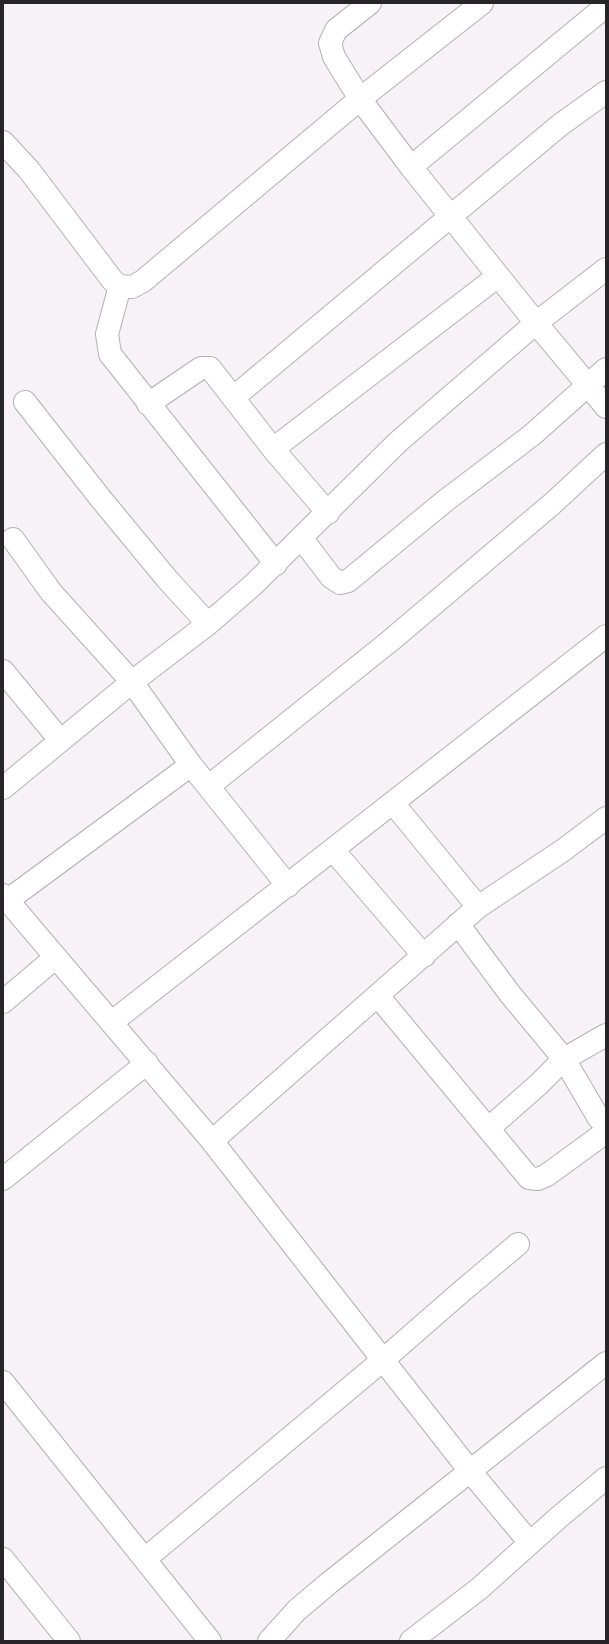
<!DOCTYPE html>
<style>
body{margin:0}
#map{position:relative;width:609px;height:1644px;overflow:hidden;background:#f7f2f6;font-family:Rubik,sans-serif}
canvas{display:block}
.frame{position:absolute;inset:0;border:4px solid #272527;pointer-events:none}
</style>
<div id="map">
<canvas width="609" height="1644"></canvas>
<div class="frame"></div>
</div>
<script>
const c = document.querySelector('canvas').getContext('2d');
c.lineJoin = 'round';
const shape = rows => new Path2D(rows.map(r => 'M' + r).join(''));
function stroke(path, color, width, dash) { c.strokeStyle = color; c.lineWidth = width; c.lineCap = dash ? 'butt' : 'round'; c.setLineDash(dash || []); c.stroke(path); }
const minor = shape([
 [370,3,336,30,330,43,334,57,360,99,411,167,536,323,606,407],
 [3,142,29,170,113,281,120,286,132,287,143,281,360,99,482,3],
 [411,167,606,6],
 [120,286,107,334,110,354,276,564],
 [234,397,560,125,606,92],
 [25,402,101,499,167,579,208,624],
 [148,404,201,368,210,368,273,449,328,513],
 [273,449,498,276],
 [13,539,51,592,132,682,191,765,288,886],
 [302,539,331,577,340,583,348,581,445,501,532,435,606,369],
 [3,671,60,740],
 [209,786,390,641,552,504,606,454],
 [3,788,132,682,208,624,253,585,399,441,536,323,606,269],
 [393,803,478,907],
 [333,850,424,956],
 [3,895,212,1141,383,1360,461,1292,518,1244],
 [8,900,191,765],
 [458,924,510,994,564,1059,598,1117,606,1126],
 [378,996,529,1178,538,1179,547,1175,606,1132],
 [3,1002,56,957],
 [112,1022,606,636],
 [489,1128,539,1084,564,1059,606,1035],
 [212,1141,478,907,562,851,606,818],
 [3,1179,147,1063],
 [3,1382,210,1641],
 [3,1559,69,1641],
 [145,1559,383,1360,470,1471,530,1543],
 [269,1641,297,1610,329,1583,606,1363],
 [411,1641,480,1588,558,1518,606,1478]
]);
stroke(minor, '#b4afb3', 24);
stroke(minor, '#fff', 22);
</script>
